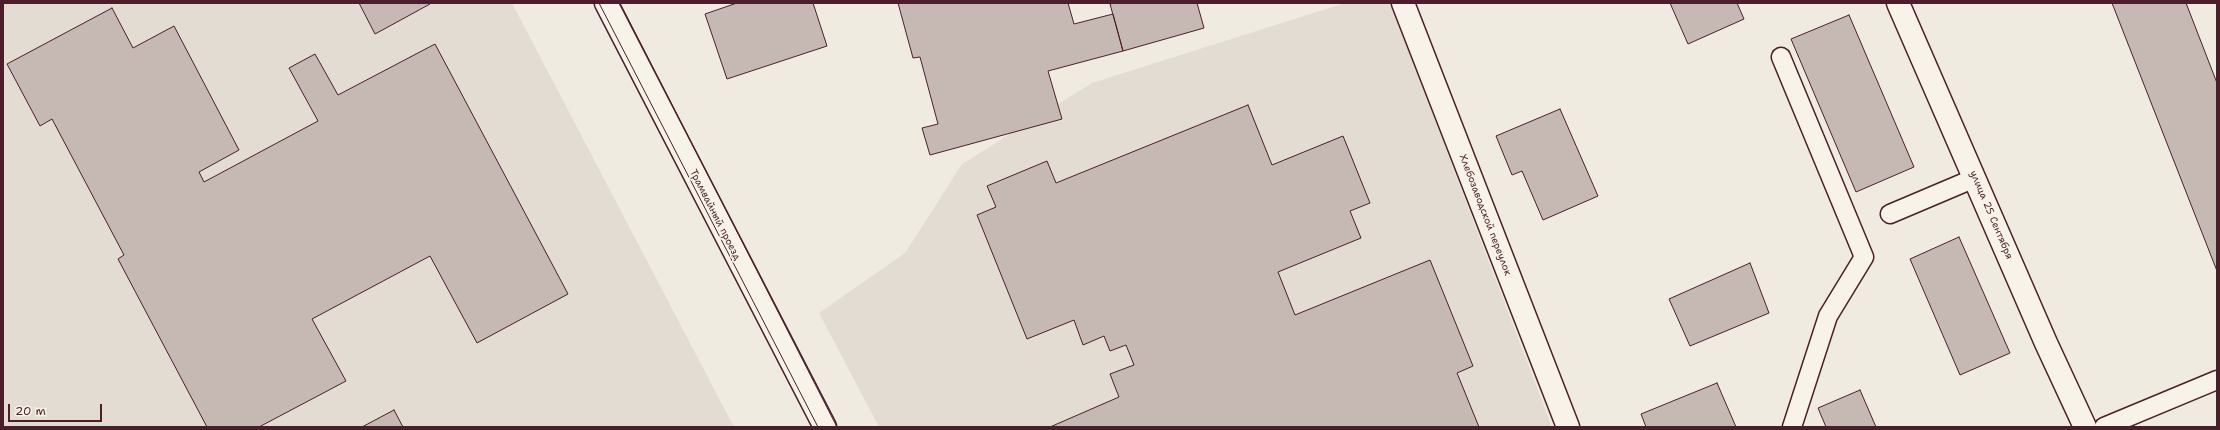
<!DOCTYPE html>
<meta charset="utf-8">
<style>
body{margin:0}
#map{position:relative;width:2220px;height:430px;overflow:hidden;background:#f0ebe0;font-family:"Shantell Sans",sans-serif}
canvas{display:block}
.frame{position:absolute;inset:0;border:4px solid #4a1f2b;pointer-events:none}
.scale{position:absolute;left:8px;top:404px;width:94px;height:18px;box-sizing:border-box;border:2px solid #4a1f2b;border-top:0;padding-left:5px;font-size:12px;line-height:14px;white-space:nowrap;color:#4a1f2b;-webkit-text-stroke:3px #f7f3e8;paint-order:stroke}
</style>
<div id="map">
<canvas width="2220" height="430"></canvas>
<div class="frame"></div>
<div class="scale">20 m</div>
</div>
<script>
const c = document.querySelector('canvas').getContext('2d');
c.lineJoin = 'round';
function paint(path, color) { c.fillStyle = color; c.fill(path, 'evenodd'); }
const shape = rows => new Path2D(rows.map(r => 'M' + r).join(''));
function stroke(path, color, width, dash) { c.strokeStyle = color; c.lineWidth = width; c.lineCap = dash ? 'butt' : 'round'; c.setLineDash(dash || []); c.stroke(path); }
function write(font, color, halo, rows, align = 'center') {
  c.font = font + ' "Shantell Sans",sans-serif'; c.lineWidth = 3.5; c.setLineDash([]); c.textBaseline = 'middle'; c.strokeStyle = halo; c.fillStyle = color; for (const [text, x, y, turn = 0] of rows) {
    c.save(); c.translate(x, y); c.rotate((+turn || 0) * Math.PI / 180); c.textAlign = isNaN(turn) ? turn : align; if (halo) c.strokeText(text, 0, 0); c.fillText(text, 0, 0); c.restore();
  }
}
paint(shape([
 [3,3,512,3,734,427,3,427],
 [1345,3,1390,3,1552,427,879,427,819,313,905,253,962,164,1092,83]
]), '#e3dcd2');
const building = shape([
 [359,3,429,3,430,4,375,34,359,3],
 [737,3,813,3,827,46,727,79,705,14,737,3],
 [898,3,1068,3,1074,24,1113,14,1123,51,1048,71,1062,119,930,155,922,128,938,124,920,57,913,58,898,3],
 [1115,3,1197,3,1204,28,1123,51,1110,4,1115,3],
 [1670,3,1737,3,1744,19,1688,44,1670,3],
 [2112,3,2186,3,2217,83,2217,271,2112,3],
 [112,8,133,48,174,26,239,150,199,172,204,182,318,121,289,68,315,54,338,95,435,44,568,294,477,343,430,256,312,319,346,381,259,427,207,427,118,259,124,255,52,119,40,126,7,64,112,8],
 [1849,15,1914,167,1856,192,1791,39,1849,15],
 [1248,105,1272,165,1343,136,1370,203,1350,211,1361,238,1278,272,1295,315,1430,260,1473,366,1457,373,1479,427,1050,427,1119,397,1110,374,1134,365,1126,345,1110,351,1104,336,1083,345,1074,320,1027,339,977,215,996,207,987,186,1047,161,1056,183,1248,105],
 [1560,109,1598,196,1543,220,1522,171,1512,175,1496,136,1560,109],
 [1959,237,2010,353,1960,375,1910,259,1959,237],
 [1750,263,1769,313,1690,346,1669,299,1750,263],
 [1717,383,1736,427,1646,427,1641,414,1717,383],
 [1860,390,1876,427,1826,427,1818,408,1860,390],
 [394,410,403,427,362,427,394,410]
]);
paint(building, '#c6b8b3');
stroke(building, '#4a1f2b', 1);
const lane = shape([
 [1781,57,1864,257,1828,316,1792,427],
 [1890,214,1975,178],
 [2104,427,2217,380]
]);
const street = shape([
 [606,3,825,427],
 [1403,3,1568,427],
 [1898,3,2046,343,2085,427]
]);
stroke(lane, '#4a1f2b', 21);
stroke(street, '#4a1f2b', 25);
stroke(lane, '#f7f3e8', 18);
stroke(street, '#f7f3e8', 22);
stroke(shape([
 [599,3,818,427],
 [620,3,837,427]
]), '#4a1f2b', 1);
write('10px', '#4a1f2b', '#f7f3e8', [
 ["Трамвайный проезд",715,215,63],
 ["Хлебозаводской переулок",1485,215,69],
 ["улица 25 Сентября",1991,215,67]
]);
</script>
